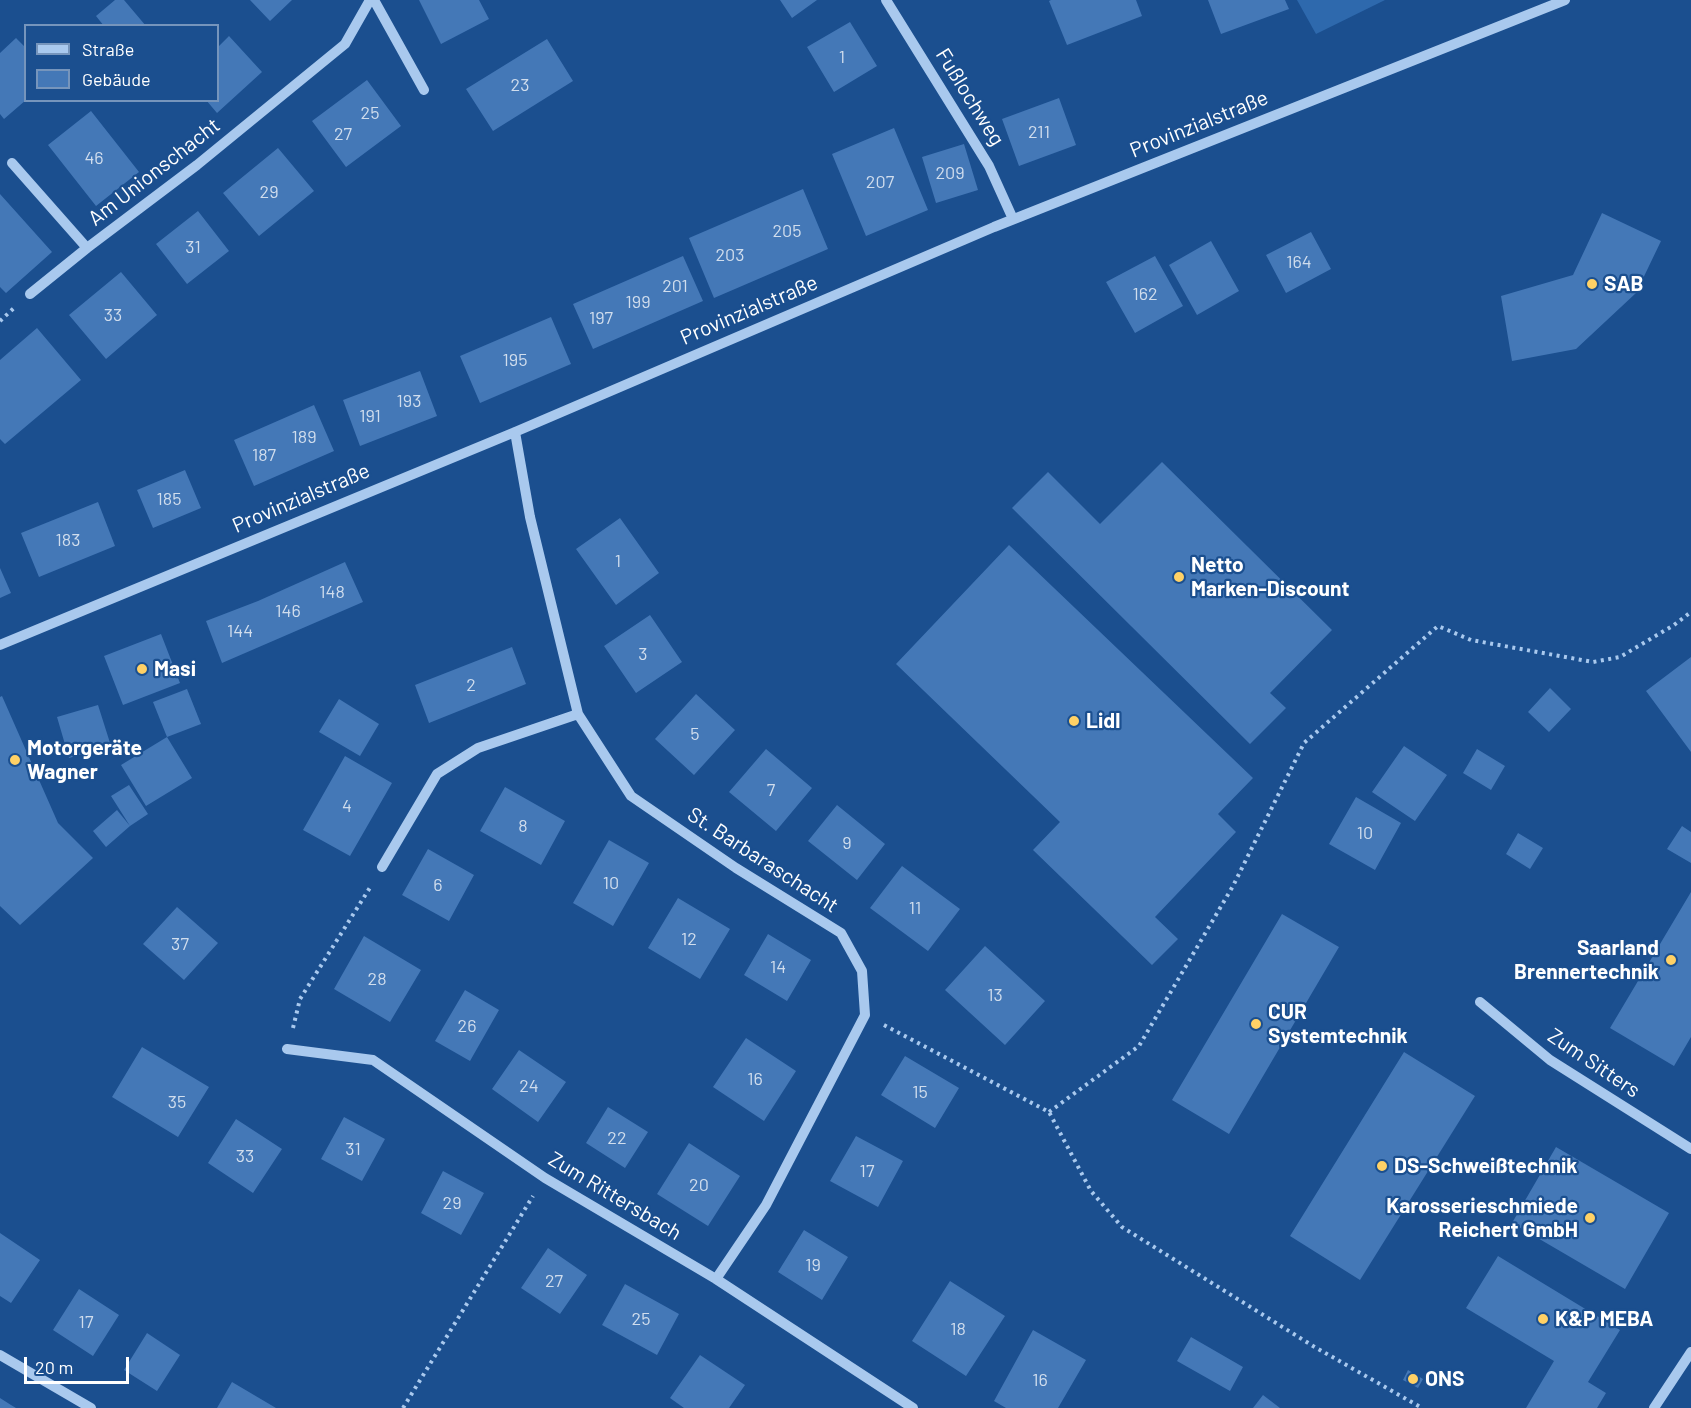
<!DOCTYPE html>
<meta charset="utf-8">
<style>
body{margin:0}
#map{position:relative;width:1691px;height:1408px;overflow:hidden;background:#1b4f8f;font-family:Barlow,sans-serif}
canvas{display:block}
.legend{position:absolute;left:24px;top:24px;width:195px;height:78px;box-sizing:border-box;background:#1b4f8f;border:2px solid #7695bc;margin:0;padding:8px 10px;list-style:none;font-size:18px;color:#fff}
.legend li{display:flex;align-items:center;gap:12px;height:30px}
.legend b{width:30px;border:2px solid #7695bc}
.scale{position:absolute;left:24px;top:1357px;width:105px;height:27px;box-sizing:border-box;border:3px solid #fff;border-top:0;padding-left:8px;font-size:18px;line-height:21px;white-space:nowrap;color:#fff;-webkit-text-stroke:4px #1b4f8f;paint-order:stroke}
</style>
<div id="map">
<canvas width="1691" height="1408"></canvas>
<ul class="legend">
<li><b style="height:8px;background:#a9c9ee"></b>Straße</li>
<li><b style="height:16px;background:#4478b7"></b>Gebäude</li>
</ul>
<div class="scale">20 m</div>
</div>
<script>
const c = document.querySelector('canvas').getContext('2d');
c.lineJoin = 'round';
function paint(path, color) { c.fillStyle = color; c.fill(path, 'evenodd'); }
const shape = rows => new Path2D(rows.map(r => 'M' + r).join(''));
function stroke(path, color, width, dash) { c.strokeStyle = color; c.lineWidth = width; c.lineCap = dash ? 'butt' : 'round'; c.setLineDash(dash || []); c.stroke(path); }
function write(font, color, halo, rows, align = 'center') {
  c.font = font + ' Barlow,sans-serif'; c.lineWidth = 4.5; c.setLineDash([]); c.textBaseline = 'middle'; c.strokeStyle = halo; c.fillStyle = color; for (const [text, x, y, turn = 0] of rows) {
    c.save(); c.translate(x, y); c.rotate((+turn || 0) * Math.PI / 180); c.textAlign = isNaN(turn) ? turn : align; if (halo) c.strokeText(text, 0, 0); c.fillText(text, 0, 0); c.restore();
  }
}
paint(shape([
 [1297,0,1385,0,1316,34]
]), '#2e69ad');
paint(shape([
 [115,0,124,0,146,26,104,26,96,16],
 [250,0,292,0,270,21],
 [419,0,479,0,489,19,441,44],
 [780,0,817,0,792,18],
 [1051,0,1136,0,1142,16,1067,45,1049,1],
 [1208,0,1285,0,1289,9,1221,34],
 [850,22,877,66,834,92,807,47],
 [229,36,262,72,217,113,206,100,218,100,218,47],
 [16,38,26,48,26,100,4,119,0,114,0,53],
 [547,39,573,81,493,131,466,89],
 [367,80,401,126,346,167,312,121],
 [1059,98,1076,145,1019,166,1002,119],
 [91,111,139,172,96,206,48,145],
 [894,128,928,210,866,236,832,154],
 [964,144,978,190,936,203,922,157],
 [278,148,314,191,259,236,223,193],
 [803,189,828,249,714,298,689,238],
 [0,194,52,252,6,293,0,287],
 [198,211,229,251,187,284,156,244],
 [1602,213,1661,241,1636,293,1576,349,1512,361,1501,296,1573,275],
 [1311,232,1331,269,1286,293,1266,255],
 [1211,241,1239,291,1197,315,1169,265],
 [683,256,703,301,593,349,573,304],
 [1155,256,1183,306,1135,333,1106,282],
 [121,272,157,315,106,359,69,315],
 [551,317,571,364,480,403,460,356],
 [37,328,81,380,5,444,0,439,0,360],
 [420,371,437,416,360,446,343,400],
 [314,405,334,451,254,486,234,440],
 [1162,462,1332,630,1270,693,1286,708,1250,744,1012,508,1048,472,1100,524],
 [185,470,201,508,153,528,137,490],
 [98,502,115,546,39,577,21,533],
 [620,518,659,573,616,605,576,549],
 [1009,545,1253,778,1218,814,1236,832,1155,917,1178,939,1152,965,1033,850,1060,822,896,664],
 [345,562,363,602,222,663,206,621,258,601],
 [0,568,11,593,0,598],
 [650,615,682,662,636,693,604,646],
 [161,634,180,683,123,705,104,656],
 [512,647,526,684,429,723,415,685],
 [1691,657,1691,752,1646,691],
 [1550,688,1571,709,1549,732,1528,712],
 [187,689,201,724,167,737,192,778,146,806,121,765,167,737,153,702],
 [696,694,735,730,694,775,655,739],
 [2,696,58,823,93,858,20,925,0,906,0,697],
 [339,699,379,724,360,756,319,732],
 [98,705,111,746,69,758,57,717],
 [1404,746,1447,775,1415,821,1372,792],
 [766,749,812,788,776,831,729,792],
 [1477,749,1505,766,1491,790,1463,773],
 [345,756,392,783,350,856,303,830],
 [129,785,148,814,130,826,111,796],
 [505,787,565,821,541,865,480,831],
 [1356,797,1401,823,1375,870,1329,844],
 [837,805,885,844,857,880,808,841],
 [117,810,130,826,106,847,93,831],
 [1682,826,1691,832,1691,863,1667,849],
 [1518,833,1543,848,1530,869,1506,854],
 [609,840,649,863,613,926,573,903],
 [428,849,474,875,449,921,402,895],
 [902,866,960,909,928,951,870,908],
 [1691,892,1691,1037,1674,1066,1610,1028],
 [678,898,730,929,700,979,648,948],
 [177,907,218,943,184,980,143,944],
 [1282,914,1339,947,1229,1134,1172,1100],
 [768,934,811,960,787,1001,744,975],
 [364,936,421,970,390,1022,334,989],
 [985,946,1045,1001,1005,1045,945,990],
 [465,990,499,1010,470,1061,435,1041],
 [746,1038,796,1071,764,1121,713,1087],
 [142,1047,209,1087,178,1137,112,1097],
 [519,1050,566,1082,538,1122,492,1089],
 [1404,1052,1475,1096,1360,1280,1290,1236],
 [905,1056,959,1088,935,1128,881,1095],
 [608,1107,648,1132,625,1168,586,1143],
 [344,1117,385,1139,362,1181,321,1159],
 [236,1119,282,1149,253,1193,208,1163],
 [856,1136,903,1161,878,1207,830,1181],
 [689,1143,740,1176,708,1226,657,1194],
 [1556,1147,1669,1213,1625,1289,1512,1223],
 [443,1171,484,1193,461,1235,421,1213],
 [804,1230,848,1257,822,1300,778,1272],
 [0,1233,40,1260,11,1303,0,1296],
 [548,1248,587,1275,560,1314,521,1288],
 [1498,1256,1620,1330,1588,1382,1606,1393,1597,1408,1526,1408,1554,1361,1466,1308],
 [950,1281,1005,1316,966,1376,912,1341],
 [625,1284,679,1314,657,1355,602,1325],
 [79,1289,119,1315,93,1356,53,1330],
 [1033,1330,1086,1360,1058,1408,1006,1408,994,1401],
 [147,1333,180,1355,157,1391,124,1370],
 [1191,1337,1243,1367,1230,1391,1177,1361],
 [700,1355,745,1385,729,1408,684,1408,670,1398],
 [1408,1370,1423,1379,1418,1388,1403,1380],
 [232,1382,276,1408,217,1408],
 [1263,1395,1280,1408,1253,1408],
 [0,1398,11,1405,16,1408,0,1408]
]), '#4478b7');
stroke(shape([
 [0,321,14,308],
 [884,1025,1049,1112,1091,1191,1122,1227,1313,1346,1422,1408],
 [293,1028,300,999,371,886],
 [1049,1112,1139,1046,1233,886,1304,743,1438,626,1471,640,1593,662,1620,657,1674,625,1691,612],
 [403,1408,533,1196]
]), '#a9c9ee', 4, [3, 4.5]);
stroke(shape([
 [374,0,424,90],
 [886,0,989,166,1013,219],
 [12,163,87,248],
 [30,294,87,248,197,165,345,44,370,0],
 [515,432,530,517,578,714,631,796,736,868,841,933,862,971,865,1015,766,1205,716,1279],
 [0,645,515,432,994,227,1565,0],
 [382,867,437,774,478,748,578,714],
 [1480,1002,1550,1060,1691,1149],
 [287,1049,373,1060,545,1178,716,1279,913,1408],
 [0,1355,91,1408],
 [1654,1408,1691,1352]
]), '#a9c9ee', 10);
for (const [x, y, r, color] of [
 [1592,284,6,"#ffd166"],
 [1179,577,6,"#ffd166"],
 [142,669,6,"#ffd166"],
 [1074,721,6,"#ffd166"],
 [15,760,6,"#ffd166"],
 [1671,960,6,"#ffd166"],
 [1256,1024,6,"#ffd166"],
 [1382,1166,6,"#ffd166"],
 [1590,1218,6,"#ffd166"],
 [1543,1319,6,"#ffd166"],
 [1413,1379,6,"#ffd166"]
]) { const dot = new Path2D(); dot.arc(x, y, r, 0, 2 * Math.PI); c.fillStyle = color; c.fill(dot); stroke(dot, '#1b4f8f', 2); }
write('18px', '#d0dded', null, [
 ["1",842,57],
 ["23",520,85],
 ["25",370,113],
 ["211",1039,132],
 ["27",343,134],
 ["46",94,158],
 ["209",950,173],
 ["207",880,182],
 ["29",269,192],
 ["205",787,231],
 ["31",193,247],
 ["203",730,255],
 ["164",1299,262],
 ["201",675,286],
 ["162",1145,294],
 ["199",638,302],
 ["33",113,315],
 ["197",601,318],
 ["195",515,360],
 ["193",409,401],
 ["191",370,416],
 ["189",304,437],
 ["187",264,455],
 ["185",169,499],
 ["183",68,540],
 ["1",618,561],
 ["148",332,592],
 ["146",288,611],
 ["144",240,631],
 ["3",643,654],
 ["2",471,685],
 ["5",695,734],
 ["7",771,790],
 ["4",347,806],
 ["8",523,826],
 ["10",1365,833],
 ["9",847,843],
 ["10",611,883],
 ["6",438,885],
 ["11",915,908],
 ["12",689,939],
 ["37",180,944],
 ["14",778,967],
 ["28",377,979],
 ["13",995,995],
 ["26",467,1026],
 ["16",755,1079],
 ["24",529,1086],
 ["15",920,1092],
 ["35",177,1102],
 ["22",617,1138],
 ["31",353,1149],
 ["33",245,1156],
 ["17",867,1171],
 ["20",699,1185],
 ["29",452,1203],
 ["19",813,1265],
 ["27",554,1281],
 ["25",641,1319],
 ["17",86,1322],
 ["18",958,1329],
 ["16",1040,1380]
]);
write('21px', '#fff', '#1b4f8f', [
 ["Fußlochweg",970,97,58],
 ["Provinzialstraße",1199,124,-22],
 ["Am Unionschacht",154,172,-38],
 ["Provinzialstraße",749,310,-23],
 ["Provinzialstraße",301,498,-23],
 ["St. Barbaraschacht",763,860,33],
 ["Zum Sitters",1594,1063,34],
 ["Zum Rittersbach",615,1196,31]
]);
write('bold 21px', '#fff', '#1b4f8f', [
 ["SAB",1604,284],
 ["Netto",1191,565],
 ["Marken-Discount",1191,589],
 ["Masi",154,669],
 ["Lidl",1086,721],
 ["Motorgeräte",27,748],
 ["Wagner",27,772],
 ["Saarland",1659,948,"right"],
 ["Brennertechnik",1659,972,"right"],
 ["CUR",1268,1012],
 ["Systemtechnik",1268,1036],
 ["DS-Schweißtechnik",1394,1166],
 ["Karosserieschmiede",1578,1206,"right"],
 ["Reichert GmbH",1578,1230,"right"],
 ["K&P MEBA",1555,1319],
 ["ONS",1425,1379]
], 'left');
</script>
